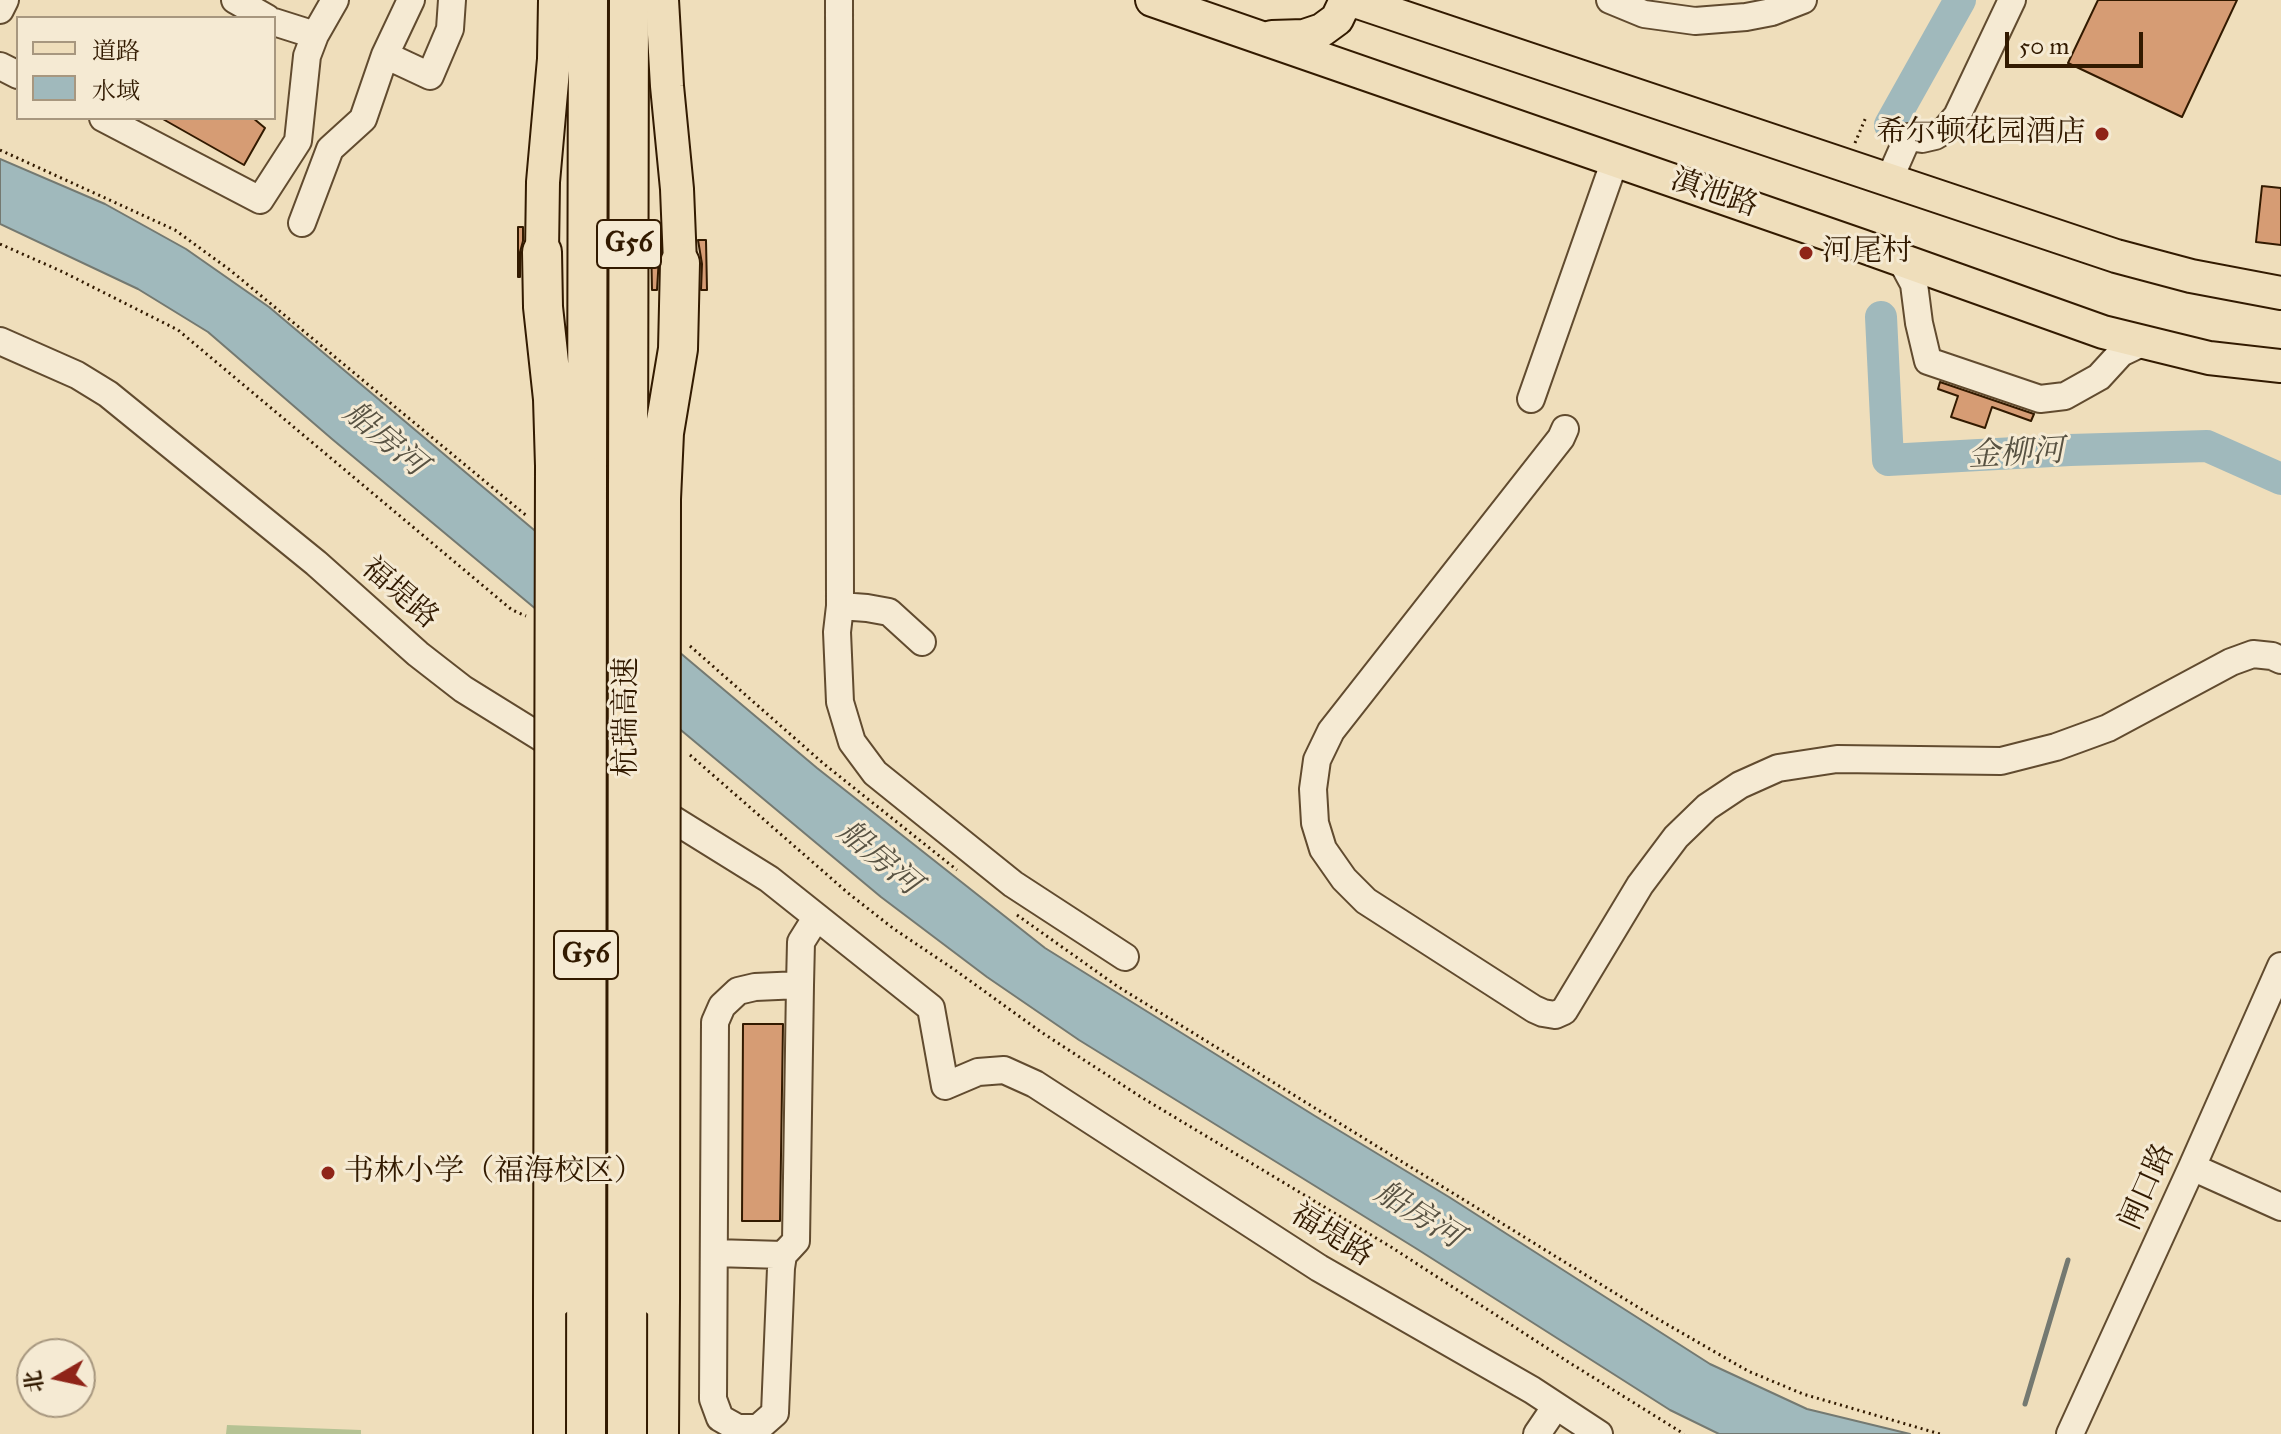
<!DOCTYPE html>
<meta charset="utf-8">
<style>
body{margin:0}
#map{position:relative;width:2281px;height:1434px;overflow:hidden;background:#efdebb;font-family:"IM FELL Great Primer","Noto Serif SC",serif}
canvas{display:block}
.legend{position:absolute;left:16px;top:16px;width:260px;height:104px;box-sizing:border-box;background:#f5ead3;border:2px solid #a7977f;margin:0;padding:10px 14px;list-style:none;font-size:24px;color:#321a00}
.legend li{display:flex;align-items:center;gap:16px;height:40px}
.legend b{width:40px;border:2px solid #a7977f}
.north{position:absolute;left:16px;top:1338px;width:80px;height:80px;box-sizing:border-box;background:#f5ead3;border:2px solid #a7977f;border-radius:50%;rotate:261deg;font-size:22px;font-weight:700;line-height:32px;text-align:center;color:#321a00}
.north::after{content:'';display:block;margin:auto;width:28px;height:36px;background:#8f2418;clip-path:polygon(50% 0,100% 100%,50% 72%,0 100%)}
.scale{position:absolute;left:2005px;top:32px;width:138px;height:36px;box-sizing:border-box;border:4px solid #321a00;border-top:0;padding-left:10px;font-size:24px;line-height:28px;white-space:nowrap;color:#321a00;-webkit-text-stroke:6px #f5ead3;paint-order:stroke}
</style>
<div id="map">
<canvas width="2281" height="1434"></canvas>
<ul class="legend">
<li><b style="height:10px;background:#efdebb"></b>道路</li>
<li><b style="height:22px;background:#a0b9bc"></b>水域</li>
</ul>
<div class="north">北</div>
<div class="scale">50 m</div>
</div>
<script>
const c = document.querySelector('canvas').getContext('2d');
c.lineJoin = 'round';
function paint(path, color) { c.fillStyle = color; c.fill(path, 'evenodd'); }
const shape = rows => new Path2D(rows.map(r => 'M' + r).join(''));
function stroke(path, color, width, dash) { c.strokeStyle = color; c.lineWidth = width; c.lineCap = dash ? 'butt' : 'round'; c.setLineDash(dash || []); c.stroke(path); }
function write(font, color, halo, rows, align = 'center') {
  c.font = font + ' "IM FELL Great Primer","Noto Serif SC",serif'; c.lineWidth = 6; c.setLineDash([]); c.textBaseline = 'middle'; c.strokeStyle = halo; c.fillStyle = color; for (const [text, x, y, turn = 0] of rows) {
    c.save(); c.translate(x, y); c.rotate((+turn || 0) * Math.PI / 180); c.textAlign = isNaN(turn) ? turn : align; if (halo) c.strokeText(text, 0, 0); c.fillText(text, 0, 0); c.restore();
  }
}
paint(shape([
 [227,1425,361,1430,361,1434,226,1434]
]), '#b5c293');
const water = shape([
 [0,159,105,204,186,249,269,307,817,768,1045,948,1315,1116,1449,1197,1710,1364,1807,1409,1910,1434,1719,1434,1670,1410,1417,1249,1079,1040,987,977,881,897,332,439,208,332,138,289,0,224,0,159]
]);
paint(water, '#a0b9bc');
stroke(water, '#747971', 2);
stroke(shape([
 [2025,1404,2068,1260]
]), '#747971', 5);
stroke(shape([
 [1890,125,1960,0],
 [1881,317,1888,460,2070,450,2207,446,2281,479]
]), '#a0b9bc', 32);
const building = shape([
 [2098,0,2237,0,2182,117,2068,63,2098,0],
 [161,118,253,118,265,128,244,165,161,118],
 [2262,186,2281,188,2281,245,2256,242,2262,186],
 [518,227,523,227,523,241,520,252,520,277,518,277,518,227],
 [651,240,660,240,657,290,652,290,651,240],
 [698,240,706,240,707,290,701,290,702,264,698,240],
 [1940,382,2034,414,2031,421,1992,407,1985,428,1951,417,1958,396,1938,389,1940,382],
 [743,1024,783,1024,780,1221,742,1221,743,1024]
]);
paint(building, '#d69c74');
stroke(building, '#321a00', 2);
const minor = shape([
 [235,0,267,18],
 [839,0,840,606,837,632,840,702,852,742,875,773,1013,884,1125,957],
 [1610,0,1644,14,1695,21,1746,17,1772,12,1803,0],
 [0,10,5,0],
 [274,22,315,35],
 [385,55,430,76,450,29,452,0],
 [0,66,18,75],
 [103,118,260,200,298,141,307,56,315,35,335,0],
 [1889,180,1908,137,1922,139,1935,136,1945,130,1957,116,2012,0],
 [302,223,330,149,363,119,385,55,411,0],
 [1901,260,1914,284,1919,323,1928,361,2040,399,2065,396,2099,377,2121,353,2144,342],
 [0,341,77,375,108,394,316,563,418,654,463,689,769,879,931,1008,945,1086,978,1072,1004,1070,1035,1084,1319,1268,1532,1390,1599,1434],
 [1531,399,1615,160],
 [1565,429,1561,438,1331,731,1317,760,1313,789,1315,823,1323,849,1344,879,1366,901,1534,1009,1543,1013,1555,1015,1564,1011,1640,885,1676,837,1707,807,1740,785,1778,768,1837,759,2001,761,2056,747,2108,728,2231,662,2253,654,2272,656,2281,660],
 [840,606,867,608,889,612,922,642],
 [800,985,755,987,738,991,722,1006,715,1022,713,1399,720,1418,738,1428,758,1428,775,1413,781,1268,783,1255,796,1241,800,985,801,942,816,918],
 [2192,1167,2281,1207],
 [714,1253,783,1255],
 [1537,1434,1556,1406],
 [2070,1434,2192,1167,2281,966]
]);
const major = shape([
 [662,0,667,86,677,189,680,263],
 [1152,0,1862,246,2103,332,2209,358,2281,366],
 [1352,0,2116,256,2191,276,2281,293],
 [1272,37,1304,36,1322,30,1337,19,1346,0],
 [542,252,543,182,554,59,555,0]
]);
const highway = shape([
 [542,252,543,307,553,399,555,466],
 [587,476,588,0],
 [628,488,629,0],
 [661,499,664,433,678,349,680,263],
 [553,1434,553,1299],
 [659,1434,660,1299]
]);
stroke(minor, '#614b2f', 30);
stroke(major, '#321a00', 36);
stroke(highway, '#321a00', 42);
stroke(shape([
 [1855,143,1866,117],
 [0,150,175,230,230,270,528,517],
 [0,244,63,272,178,330,512,610,526,616],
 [690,646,824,764,957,870],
 [690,755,848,893,894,929,955,970,1041,1032,1141,1097,1391,1247,1570,1363,1684,1434],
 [1017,915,1117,986,1649,1314,1748,1371,1803,1394,1940,1434]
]), '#321a00', 3, [2, 4]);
stroke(minor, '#f5ead3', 26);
stroke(major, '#efdebb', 32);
stroke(highway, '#efdebb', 38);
const highwayBridge = shape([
 [553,1299,555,466],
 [660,1299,661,499],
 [586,1434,587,476],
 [627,1434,628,488]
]);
stroke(highwayBridge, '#321a00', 42, []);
stroke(highwayBridge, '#efdebb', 38);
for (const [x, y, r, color] of [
 [2102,134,8,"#8f2418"],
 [1806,253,8,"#8f2418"],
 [328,1173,8,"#8f2418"]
]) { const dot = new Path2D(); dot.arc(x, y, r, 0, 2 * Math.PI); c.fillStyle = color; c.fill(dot); stroke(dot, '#f5ead3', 3); }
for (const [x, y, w] of [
 [629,244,64],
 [586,955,64]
]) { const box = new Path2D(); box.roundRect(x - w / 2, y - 24, w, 48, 6); c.fillStyle = '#f5ead3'; c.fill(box); stroke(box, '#321a00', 2); }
write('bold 28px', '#321a00', null, [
 ["G56",629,244],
 ["G56",586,955]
]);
write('30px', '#321a00', '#f5ead3', [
 ["希尔顿花园酒店",2086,134,"right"],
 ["河尾村",1822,253],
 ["书林小学（福海校区）",344,1173]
], 'left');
write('30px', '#321a00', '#f5ead3', [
 ["滇池路",1714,194,19],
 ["福堤路",399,594,41],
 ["杭瑞高速",628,717,-90],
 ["闸口路",2148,1187,-66],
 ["福堤路",1331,1236,32]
]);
write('italic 32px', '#585242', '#f5ead3', [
 ["船房河",384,440,40],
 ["金柳河",2016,455,-3],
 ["船房河",878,859,40],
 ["船房河",1418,1216,32]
]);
</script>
